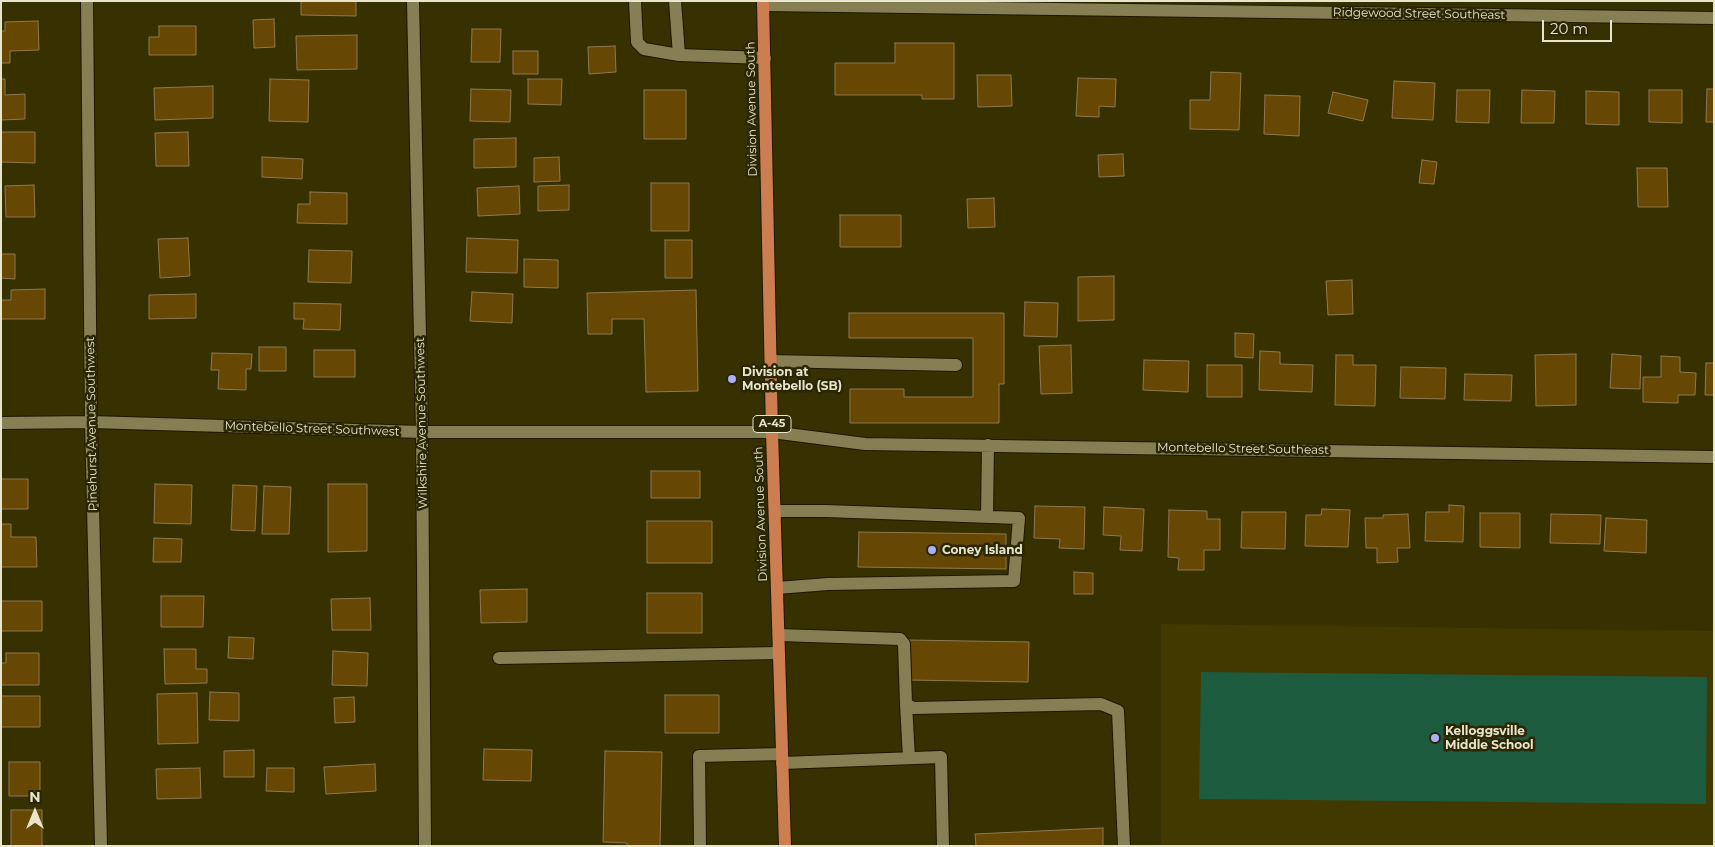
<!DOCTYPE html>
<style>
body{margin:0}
#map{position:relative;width:1715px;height:847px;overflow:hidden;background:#373001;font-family:Montserrat,sans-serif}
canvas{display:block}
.frame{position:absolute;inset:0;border:2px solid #e8e5cd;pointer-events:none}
.north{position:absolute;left:10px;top:787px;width:50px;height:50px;-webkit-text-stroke:4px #2b2604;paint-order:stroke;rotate:0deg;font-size:14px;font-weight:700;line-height:20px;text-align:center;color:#e8e5cd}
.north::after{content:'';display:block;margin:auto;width:18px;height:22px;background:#e8e5cd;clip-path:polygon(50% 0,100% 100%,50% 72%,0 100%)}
.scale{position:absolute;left:1542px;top:20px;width:70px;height:22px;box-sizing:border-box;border:2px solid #e8e5cd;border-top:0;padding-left:6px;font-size:15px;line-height:18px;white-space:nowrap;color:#e8e5cd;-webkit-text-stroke:4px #2b2604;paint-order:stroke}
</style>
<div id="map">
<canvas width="1715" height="847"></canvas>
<div class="frame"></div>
<div class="north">N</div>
<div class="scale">20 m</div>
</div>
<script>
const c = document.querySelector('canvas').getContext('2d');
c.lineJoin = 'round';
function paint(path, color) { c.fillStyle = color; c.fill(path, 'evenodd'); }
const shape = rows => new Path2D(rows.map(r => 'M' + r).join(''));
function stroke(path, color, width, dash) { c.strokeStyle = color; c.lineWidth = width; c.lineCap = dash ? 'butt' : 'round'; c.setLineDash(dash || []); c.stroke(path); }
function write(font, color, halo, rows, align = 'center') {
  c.font = font + ' Montserrat,sans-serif'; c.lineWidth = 5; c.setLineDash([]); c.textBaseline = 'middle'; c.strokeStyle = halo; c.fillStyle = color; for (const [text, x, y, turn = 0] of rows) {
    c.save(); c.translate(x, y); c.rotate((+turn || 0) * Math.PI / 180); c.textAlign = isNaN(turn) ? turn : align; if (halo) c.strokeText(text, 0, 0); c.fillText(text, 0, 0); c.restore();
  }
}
paint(shape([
 [1161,624,1714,631,1714,846,1161,846]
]), '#423900');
paint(shape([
 [1201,672,1707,677,1706,804,1199,799]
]), '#1d5b3f');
const building = shape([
 [301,1,356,1,356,16,301,15,301,1],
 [274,19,275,47,254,48,253,20,274,19],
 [38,21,39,50,10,51,10,63,1,63,1,31,5,31,5,22,38,21],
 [159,26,196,26,196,55,149,55,149,37,159,37,159,26],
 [472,29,501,29,500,62,471,62,472,29],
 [357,35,357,69,297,70,296,36,357,35],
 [895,43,954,43,954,99,922,99,922,95,835,95,835,63,895,63,895,43],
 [615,46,616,72,589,74,588,47,615,46],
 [513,51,538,51,538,74,513,74,513,51],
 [1211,72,1241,73,1239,130,1190,129,1190,100,1210,100,1211,72],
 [977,75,1011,75,1012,106,978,107,977,75],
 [1078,78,1116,79,1115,107,1099,106,1099,117,1076,116,1078,78],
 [1,79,5,79,5,95,25,94,25,119,1,120,1,79],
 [270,79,309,80,308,122,269,121,270,79],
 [528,79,562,79,561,105,528,104,528,79],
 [1394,81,1435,83,1433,120,1392,118,1394,81],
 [213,86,213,118,155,120,154,88,213,86],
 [471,89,511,90,510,122,470,121,471,89],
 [1707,89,1714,89,1714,122,1706,122,1707,89],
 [644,90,686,90,686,139,644,139,644,90],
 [1457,90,1490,90,1489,123,1456,122,1457,90],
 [1522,90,1555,91,1554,123,1521,123,1522,90],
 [1649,90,1682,90,1682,123,1649,122,1649,90],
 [1586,91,1619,92,1619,125,1586,124,1586,91],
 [1333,92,1368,100,1363,121,1328,113,1333,92],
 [1265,95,1300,96,1299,136,1264,134,1265,95],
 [1,132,35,132,35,163,1,162,1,132],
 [188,132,189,166,156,166,155,133,188,132],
 [516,138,516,167,474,168,474,139,516,138],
 [1123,154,1124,176,1099,177,1098,155,1123,154],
 [262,157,303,159,302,179,262,177,262,157],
 [559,157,560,181,534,182,534,158,559,157],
 [1422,160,1437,162,1434,184,1419,183,1422,160],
 [1637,168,1667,168,1668,207,1638,207,1637,168],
 [651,183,689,183,689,231,651,231,651,183],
 [34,185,35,217,6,217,5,186,34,185],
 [569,185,569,210,538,211,538,186,569,185],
 [519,186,520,214,478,216,477,188,519,186],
 [310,192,347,193,347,224,297,223,298,204,310,204,310,192],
 [994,198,995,227,968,228,967,199,994,198],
 [840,215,901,215,901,247,840,247,840,215],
 [188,238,190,276,160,278,158,239,188,238],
 [467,238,518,240,517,273,466,272,467,238],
 [665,240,692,240,692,278,665,278,665,240],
 [309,250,352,251,351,283,308,282,309,250],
 [1,254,15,254,15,279,1,278,1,254],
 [524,259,558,260,558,288,524,287,524,259],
 [1114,276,1114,320,1078,321,1078,277,1114,276],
 [1352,280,1353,314,1328,315,1326,281,1352,280],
 [45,289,45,319,1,319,1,300,11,300,11,290,45,289],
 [696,290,698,391,646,392,644,319,612,319,612,334,588,334,587,293,696,290],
 [472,292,513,294,512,323,470,321,472,292],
 [196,294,196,318,149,319,149,295,196,294],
 [1025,302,1058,303,1057,337,1024,336,1025,302],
 [294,303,341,304,340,330,303,329,304,319,294,319,294,303],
 [849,313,1004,313,1004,384,999,384,999,423,850,423,850,389,904,389,904,397,973,397,973,338,849,338,849,313],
 [1235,333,1254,334,1253,358,1235,357,1235,333],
 [1071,345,1072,393,1041,394,1039,346,1071,345],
 [259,347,286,347,286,371,259,371,259,347],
 [314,350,355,350,355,377,314,377,314,350],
 [1260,351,1280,352,1280,364,1313,365,1312,392,1259,390,1260,351],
 [212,353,252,354,251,369,246,369,246,390,218,389,219,370,211,370,212,353],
 [1576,354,1576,405,1536,406,1535,355,1576,354],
 [1612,354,1641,356,1640,389,1610,388,1612,354],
 [1336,355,1353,355,1353,365,1376,365,1375,406,1335,405,1336,355],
 [1661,356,1680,357,1680,372,1696,373,1695,395,1678,395,1678,403,1643,402,1643,377,1661,377,1661,356],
 [1144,360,1189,361,1188,392,1143,390,1144,360],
 [1706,363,1714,363,1714,395,1705,395,1706,363],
 [1207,365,1242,365,1242,397,1207,397,1207,365],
 [1401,367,1446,368,1445,399,1400,398,1401,367],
 [1465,374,1512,375,1511,401,1464,400,1465,374],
 [651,471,700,471,700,498,651,498,651,471],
 [1,479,28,479,28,509,1,509,1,479],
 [155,484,192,485,191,524,154,523,155,484],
 [328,484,367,484,367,551,328,552,328,484],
 [233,485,257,486,255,531,231,530,233,485],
 [264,486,291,487,289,534,262,534,264,486],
 [1449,505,1464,506,1463,542,1425,541,1426,512,1449,512,1449,505],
 [1035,506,1085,507,1084,549,1059,548,1060,539,1034,538,1035,506],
 [1104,507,1144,509,1142,551,1120,550,1121,536,1103,535,1104,507],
 [1322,509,1350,510,1348,547,1305,546,1306,515,1321,515,1322,509],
 [1169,510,1207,511,1207,519,1220,519,1220,550,1204,550,1204,570,1178,570,1179,558,1168,557,1169,510],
 [1242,512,1286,512,1285,549,1241,548,1242,512],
 [1480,513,1520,513,1520,548,1480,547,1480,513],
 [1408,514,1410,548,1397,548,1398,562,1377,563,1377,548,1366,548,1365,518,1383,518,1383,515,1408,514],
 [1551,514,1601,515,1600,544,1550,543,1551,514],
 [1606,518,1647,520,1646,553,1604,551,1606,518],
 [647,521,712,521,712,563,647,563,647,521],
 [1,524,11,524,11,537,36,537,37,567,1,567,1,524],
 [859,532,1006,534,1006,569,858,567,859,532],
 [154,538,182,539,181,562,153,562,154,538],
 [1074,572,1093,573,1093,594,1074,594,1074,572],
 [527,589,527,622,481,623,480,590,527,589],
 [647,593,702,593,702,633,647,633,647,593],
 [161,596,204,596,203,627,161,627,161,596],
 [370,598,371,630,332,630,331,599,370,598],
 [1,601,42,601,42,631,1,631,1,601],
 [229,637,254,638,253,659,228,658,229,637],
 [907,640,1029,642,1028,682,907,680,907,640],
 [164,649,196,649,196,669,207,669,207,683,165,684,164,649],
 [333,651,368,653,367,686,332,685,333,651],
 [6,653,39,653,39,685,1,685,1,663,6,663,6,653],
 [210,692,239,693,239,721,209,720,210,692],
 [197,693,198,743,158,744,157,694,197,693],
 [665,695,719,695,719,733,665,733,665,695],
 [1,696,40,696,40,727,1,727,1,696],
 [354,697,355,722,335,723,334,698,354,697],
 [484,749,532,750,531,781,483,780,484,749],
 [254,750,254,777,224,777,224,751,254,750],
 [605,751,662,752,660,846,627,846,627,843,603,842,605,751],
 [9,762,40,762,40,796,9,796,9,762],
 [375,764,376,791,326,794,324,767,375,764],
 [200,768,201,798,157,799,156,769,200,768],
 [267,768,294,768,294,792,266,791,267,768],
 [11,810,42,810,42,846,11,846,11,810],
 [1103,828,1103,846,976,846,975,834,1103,828]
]);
paint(building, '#664703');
stroke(building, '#8f7851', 1);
const minor = shape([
 [87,1,91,422,101,846],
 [413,1,422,432,425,846],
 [635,1,637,42,644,49,679,55,765,58],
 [675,1,679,55],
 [763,5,1714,18],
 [771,361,956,365],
 [1,423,91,422,422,432,772,432,865,444,1714,457],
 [775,511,826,511,1019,518,1014,581,828,584,777,588],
 [987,517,988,445],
 [779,635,900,639,904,644,906,704,913,708,1101,704,1118,711,1124,846],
 [499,658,779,653],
 [906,704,909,758],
 [782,763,941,757,943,846],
 [700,846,699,756,782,754]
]);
const major = shape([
 [763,1,772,432,785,846]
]);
stroke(minor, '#1d1700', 14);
stroke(major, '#1d1700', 14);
stroke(minor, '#867f53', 12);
stroke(major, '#cd7e51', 12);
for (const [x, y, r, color] of [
 [732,379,5,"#aab0fb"],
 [932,550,5,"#aab0fb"],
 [1435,738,5,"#aab0fb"]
]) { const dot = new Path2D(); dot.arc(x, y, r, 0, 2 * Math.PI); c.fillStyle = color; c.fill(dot); stroke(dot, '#2b2604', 2); }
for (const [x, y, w] of [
 [772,424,38]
]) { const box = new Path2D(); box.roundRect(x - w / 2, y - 8.5, w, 17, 4); c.fillStyle = '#2b2604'; c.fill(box); stroke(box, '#e8e5cd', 1); }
write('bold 11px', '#e8e5cd', null, [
 ["A-45",772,424]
]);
write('12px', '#e8e5cd', '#2b2604', [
 ["Ridgewood Street Southeast",1419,14,1],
 ["Division Avenue South",752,109,-91],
 ["Wilkshire Avenue Southwest",422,423,-91],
 ["Pinehurst Avenue Southwest",92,424,-91],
 ["Montebello Street Southwest",312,429,2],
 ["Montebello Street Southeast",1243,449,1],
 ["Division Avenue South",761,514,-92]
]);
write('bold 12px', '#e8e5cd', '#2b2604', [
 ["Division at",742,372],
 ["Montebello (SB)",742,386],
 ["Coney Island",942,550],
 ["Kelloggsville",1445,731],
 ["Middle School",1445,745]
], 'left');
</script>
